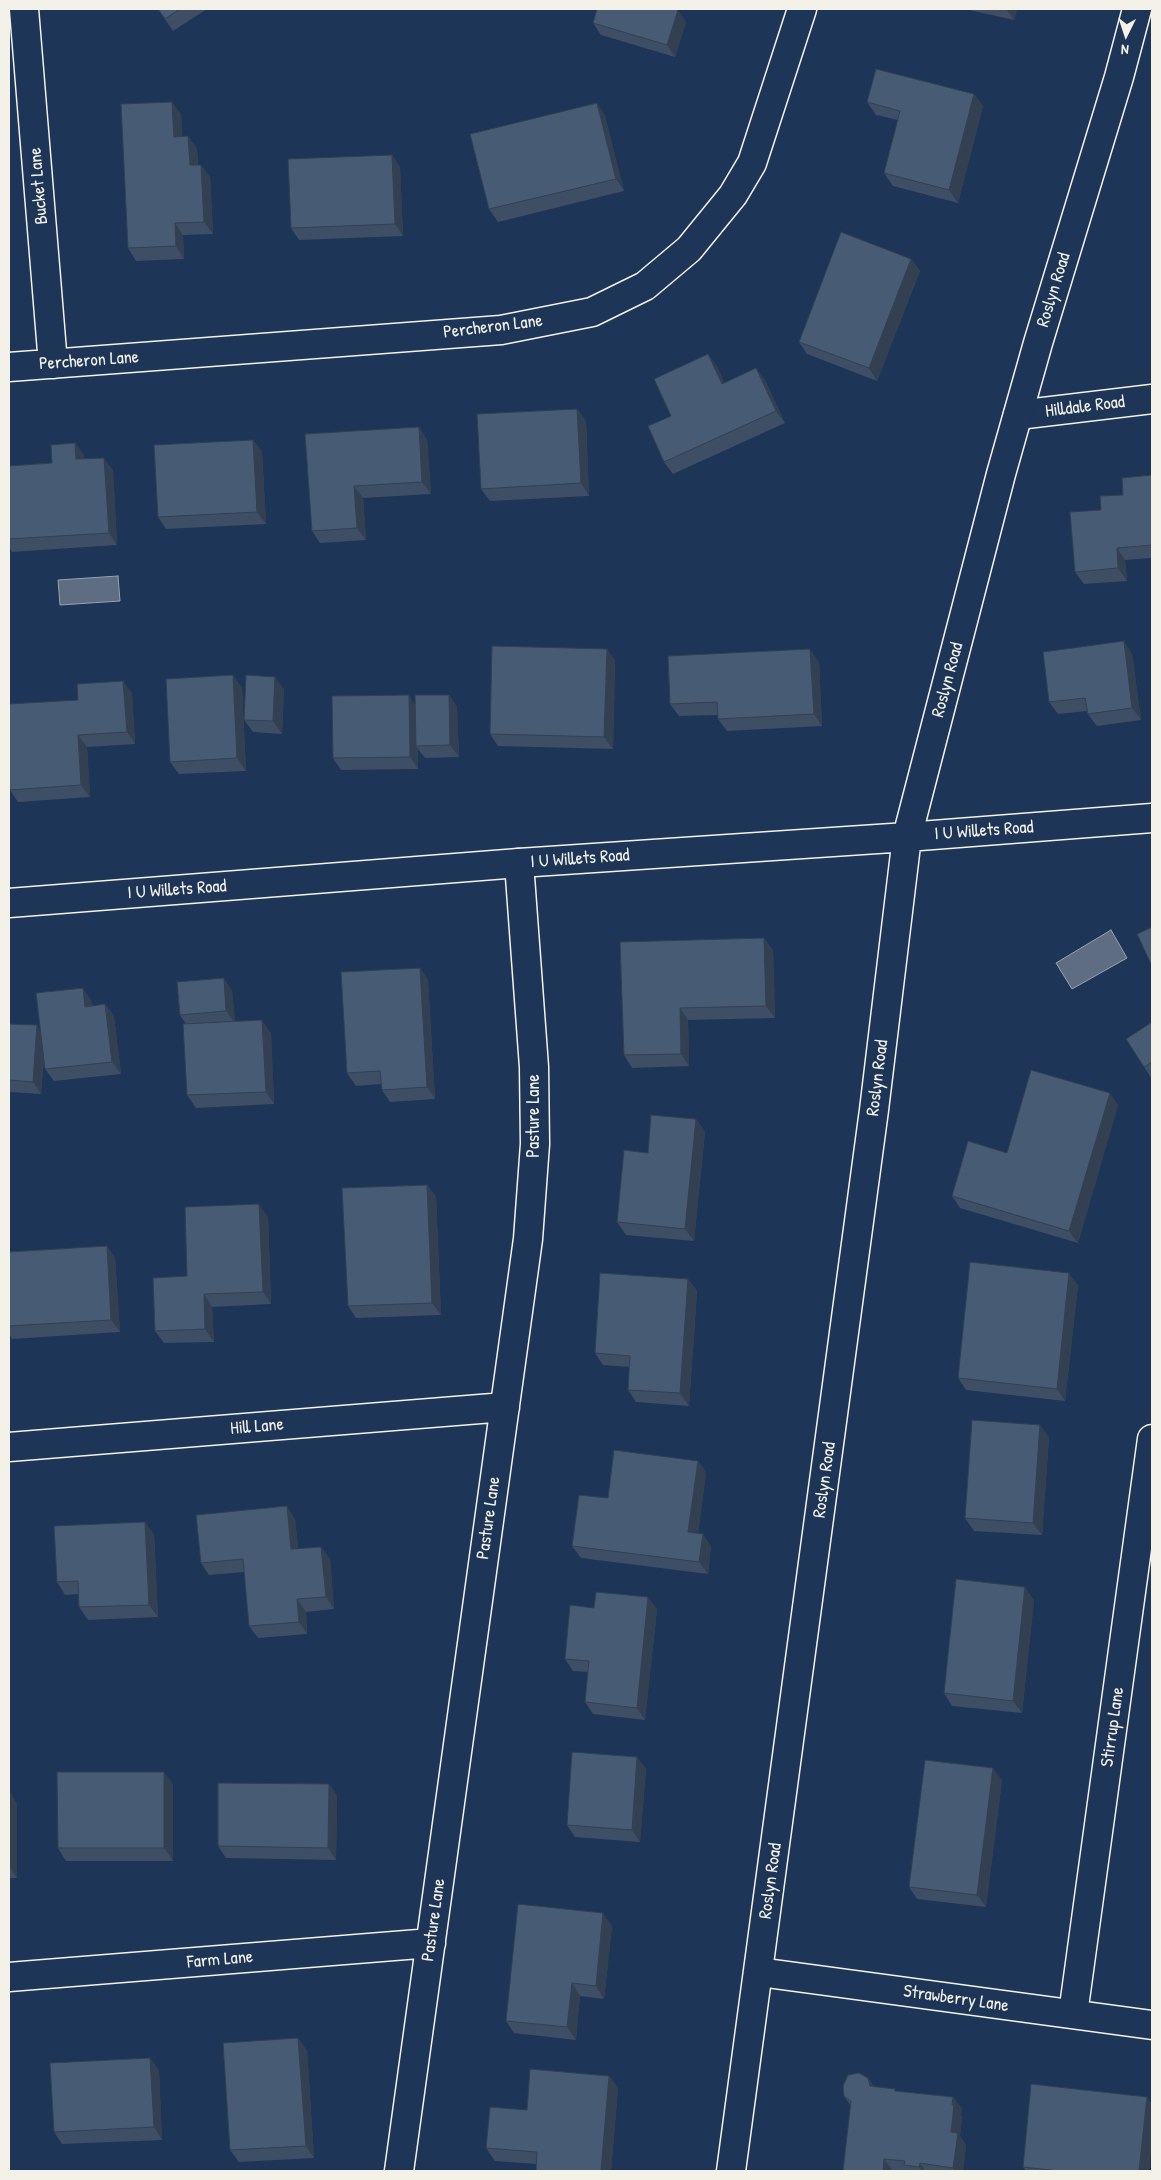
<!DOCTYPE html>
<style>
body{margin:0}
#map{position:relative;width:1161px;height:2180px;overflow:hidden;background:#1d3557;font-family:"Patrick Hand",sans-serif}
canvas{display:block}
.frame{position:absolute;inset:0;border:10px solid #f4f1e8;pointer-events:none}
.north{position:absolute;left:1101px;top:10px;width:50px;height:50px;-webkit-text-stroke:4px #1d3557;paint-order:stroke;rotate:184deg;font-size:14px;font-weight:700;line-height:20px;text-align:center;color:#f4f1e8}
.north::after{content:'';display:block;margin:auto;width:18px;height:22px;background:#f4f1e8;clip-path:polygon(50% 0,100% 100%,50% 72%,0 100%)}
</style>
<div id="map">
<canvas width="1161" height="2180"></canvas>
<div class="frame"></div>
<div class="north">N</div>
</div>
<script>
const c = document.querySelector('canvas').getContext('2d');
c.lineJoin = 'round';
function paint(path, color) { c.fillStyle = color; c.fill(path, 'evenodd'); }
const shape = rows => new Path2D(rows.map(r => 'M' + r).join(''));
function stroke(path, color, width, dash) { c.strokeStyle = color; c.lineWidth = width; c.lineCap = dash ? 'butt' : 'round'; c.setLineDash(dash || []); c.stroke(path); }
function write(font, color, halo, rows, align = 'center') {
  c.font = font + ' "Patrick Hand",sans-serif'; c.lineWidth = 5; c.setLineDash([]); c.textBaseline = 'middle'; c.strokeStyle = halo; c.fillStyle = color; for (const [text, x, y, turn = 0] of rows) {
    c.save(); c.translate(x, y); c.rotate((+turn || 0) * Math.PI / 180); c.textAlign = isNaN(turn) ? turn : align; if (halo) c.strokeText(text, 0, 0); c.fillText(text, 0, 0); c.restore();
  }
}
const water = shape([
 [118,576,120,601,60,605,58,580,118,576],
 [1111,930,1127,958,1072,989,1056,963,1111,930]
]);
paint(water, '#5e6d82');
stroke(water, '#9aa2ab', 1);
const minor = shape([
 [24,9,53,364],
 [9,367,501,330,592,312,645,286,689,249,733,195,752,163,802,9],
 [1018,415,1152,399],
 [9,1447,505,1407],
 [759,1972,1152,2025],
 [9,1977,431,1943],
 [1073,2014,1152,1439],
 [399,2171,528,1239,535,1144,534,1067,519,863]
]);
const secondary = shape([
 [9,903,519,863,907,837,1152,818],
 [731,2171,874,1110,907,837,1001,474,1038,343,1119,77,1137,9]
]);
stroke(minor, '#f4f1e8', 31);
stroke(secondary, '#f4f1e8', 31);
stroke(minor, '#1d3557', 28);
stroke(secondary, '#1d3557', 28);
paint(shape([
 [113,9,140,9,114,10],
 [158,9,207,9,173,31],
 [965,9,1017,9,1014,20],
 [686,22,675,57,601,35,593,23],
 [974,94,983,106,958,203,893,186,884,173,898,120,876,115,867,102],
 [597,103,605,116,624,191,498,222,489,209],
 [181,114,182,136,197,148,198,165,210,177,213,234,183,235,184,259,136,261,128,248],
 [392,155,400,167,403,236,299,240,291,228],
 [911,259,920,271,877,381,807,354,799,342],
 [717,366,724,383,756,368,765,380,785,423,673,474,664,462,671,416],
 [577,409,586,421,589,496,490,501,481,489],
 [305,434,427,439,431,494,363,498,366,540,320,543,312,531],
 [253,440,262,452,266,524,166,529,158,517],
 [75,443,84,455,84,459,113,470,117,545,12,552,9,547,9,466,52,463],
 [1152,475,1152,558,1125,560,1127,581,1084,584,1075,572,1101,510],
 [607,649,615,661,613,749,498,746,490,734],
 [1132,654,1141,720,1097,726,1088,714,1087,711,1058,714,1049,702],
 [819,662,822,726,727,731,718,719,718,715,679,716,670,704],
 [233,675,242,688,246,771,179,774,170,762],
 [284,689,282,734,253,732,244,720],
 [132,693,135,744,87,747,90,797,18,802,10,790,78,700],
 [449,695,457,707,459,757,425,758,418,749,418,769,341,770,333,758,415,704],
 [620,942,773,950,775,1018,688,1020,689,1066,632,1068,624,1055],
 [420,968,428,980,435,1099,390,1102,382,1090,381,1084,356,1086,347,1073],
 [232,991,235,1022,271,1033,274,1104,196,1108,187,1095,186,1024,180,1015],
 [91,1000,92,1006,105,1004,114,1016,121,1074,54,1081,45,1069,44,1058,41,1094,9,1092,9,1024,41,1031],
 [1152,1022,1152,1079,1144,1067],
 [1118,1105,1078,1243,960,1208,952,1196,1007,1153],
 [696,1119,705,1132,694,1241,626,1235,617,1222,648,1153],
 [427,1185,436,1197,441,1315,356,1318,348,1306],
 [268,1217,271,1304,212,1307,214,1342,164,1343,155,1331,187,1276],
 [107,1246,115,1258,120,1332,12,1339,9,1334,9,1252],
 [688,1279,697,1291,689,1406,636,1402,628,1390,629,1367,603,1365,595,1353],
 [1078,1285,1065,1401,966,1390,958,1378],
 [1049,1437,1042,1535,974,1531,965,1518],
 [698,1461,706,1473,698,1533,711,1546,708,1574,581,1558,572,1546,608,1498],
 [295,1519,298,1549,321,1547,330,1559,334,1609,306,1612,307,1634,258,1638,249,1626,244,1572,209,1575,201,1563],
 [154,1534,158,1617,88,1620,79,1607,78,1594,65,1595,57,1582],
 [1034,1600,1022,1713,952,1706,944,1693],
 [594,1608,657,1609,645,1720,593,1714,585,1702,588,1672,573,1671,565,1659],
 [637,1757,646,1769,640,1842,575,1837,567,1825],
 [1002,1780,986,1907,917,1899,909,1887],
 [173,1784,173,1861,66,1861,58,1848],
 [329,1784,337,1796,336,1860,226,1858,218,1846],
 [9,1791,17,1804,17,1878,9,1878],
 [612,1926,604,1999,580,1996,576,2040,514,2033,506,2021],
 [298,2038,307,2051,314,2158,239,2162,230,2150],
 [150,2058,159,2071,162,2140,62,2144,54,2132],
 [609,2076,618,2088,611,2171,536,2171,536,2164,495,2161,486,2148,527,2110],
 [875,2087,896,2091,953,2097,962,2109,961,2115,962,2117,960,2136,966,2145,963,2171,843,2171,851,2106,844,2096],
 [1147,2097,1152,2105,1152,2138,1149,2171,1026,2171,1023,2167]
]), '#3e4e64');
paint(shape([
 [1006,9,1017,9,1014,20],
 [678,10,686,22,675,57,667,45],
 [974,94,983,106,958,203,949,190],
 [172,102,181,114,183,149,174,137],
 [597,103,605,116,624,191,616,179],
 [188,136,197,148,198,177,190,165],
 [392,155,400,167,403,236,395,224],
 [201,165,210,177,213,234,204,222],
 [175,223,183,235,184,259,176,246],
 [911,259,920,271,877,381,869,368],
 [708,354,717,366,730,396,722,384],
 [756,368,765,380,785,423,776,411],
 [577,409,586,421,589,496,581,483],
 [419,427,427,439,431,494,422,482],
 [253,440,262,452,266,524,257,512],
 [75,443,84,455,85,472,76,459],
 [104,458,113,470,117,545,109,533],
 [354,486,363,498,366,540,357,528],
 [1117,548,1125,560,1127,581,1118,568],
 [1124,641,1132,654,1141,720,1132,708],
 [607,649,615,661,613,749,604,737],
 [810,649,819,662,822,726,814,714],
 [233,675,242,688,246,771,237,758],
 [275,677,284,689,282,734,273,721],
 [123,681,132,693,135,744,127,732],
 [409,695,417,708,416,746,418,749,418,769,410,757],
 [449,695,457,707,459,757,450,745],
 [78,735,87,747,90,797,81,785],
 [764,938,773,950,775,1018,766,1006],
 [420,968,428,980,435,1099,427,1087],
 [224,978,232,991,235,1023,226,1011],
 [83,988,91,1000,93,1019,85,1007],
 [105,1004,114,1016,121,1074,112,1062],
 [680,1008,688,1020,689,1066,681,1054],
 [262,1020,271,1033,274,1104,266,1092],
 [37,1025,45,1038,41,1094,33,1082],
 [1110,1093,1118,1105,1078,1243,1069,1231],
 [696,1119,705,1132,694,1241,685,1229],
 [427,1185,436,1197,441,1315,432,1303],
 [259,1204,268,1217,271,1304,263,1292],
 [107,1246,115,1258,120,1332,111,1320],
 [1069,1273,1078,1285,1065,1401,1057,1389],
 [688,1279,697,1291,689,1406,680,1393],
 [204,1294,212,1307,214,1342,205,1329],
 [1040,1425,1049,1437,1042,1535,1033,1523],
 [698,1461,706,1473,697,1544,688,1532],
 [287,1506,295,1519,300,1562,291,1549],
 [145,1522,154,1534,158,1617,149,1605],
 [703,1534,711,1546,708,1574,699,1562],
 [321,1547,330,1559,334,1609,326,1597],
 [1025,1587,1034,1600,1022,1713,1013,1701],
 [648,1597,657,1609,645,1720,637,1708],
 [297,1599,306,1612,307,1634,299,1622],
 [637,1757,646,1769,640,1842,632,1830],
 [993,1768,1002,1780,986,1907,977,1895],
 [164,1772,173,1784,173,1861,164,1848],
 [329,1784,337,1796,336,1860,328,1848],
 [9,1791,17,1804,17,1878,9,1866],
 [603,1913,612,1926,604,1999,596,1986],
 [572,1983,580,1996,576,2040,567,2027],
 [298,2038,307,2051,314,2158,306,2146],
 [150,2058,159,2071,162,2140,154,2127],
 [609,2076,618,2088,611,2171,601,2171],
 [868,2078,877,2090,870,2086],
 [953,2097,962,2109,961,2115,962,2117,960,2136,966,2145,963,2171,955,2171,953,2168,951,2132],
 [1147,2097,1152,2105,1152,2138,1149,2171,1139,2171],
 [884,2159,893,2171,883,2171],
 [920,2163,925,2171,922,2171,919,2167]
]), '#324051');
const building = shape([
 [158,9,180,9,165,19,158,9],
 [597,9,674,9,678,10,667,45,593,23,597,9],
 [876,69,974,94,949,190,884,173,900,111,867,102,876,69],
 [172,102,174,137,188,136,190,165,201,165,204,222,175,223,176,246,128,248,121,104,172,102],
 [597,103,616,179,489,209,470,134,597,103],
 [392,155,395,224,291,228,288,159,392,155],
 [841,232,911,259,869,368,799,342,841,232],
 [708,354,722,384,756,368,776,411,664,462,648,426,671,416,654,379,708,354],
 [577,409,581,483,481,489,477,414,577,409],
 [419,427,422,482,354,486,357,528,312,531,305,434,419,427],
 [253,440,257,512,158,517,154,445,253,440],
 [75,443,76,459,104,458,109,533,9,539,9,466,52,463,51,445,75,443],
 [1152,475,1152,545,1117,548,1118,568,1075,572,1070,512,1101,510,1100,496,1123,495,1122,478,1152,475],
 [1124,641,1132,708,1088,714,1085,698,1049,702,1043,652,1124,641],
 [492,646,607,649,604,737,490,734,492,646],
 [810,649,814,714,718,719,717,702,670,704,668,656,810,649],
 [233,675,237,758,170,762,166,679,233,675],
 [246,675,275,677,273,721,244,720,246,675],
 [123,681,127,732,78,735,81,785,10,790,9,778,9,704,78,700,77,684,123,681],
 [409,695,410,757,333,758,332,696,409,695],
 [415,695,449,695,450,745,416,746,415,695],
 [1152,927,1152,966,1137,934,1152,927],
 [764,938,766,1006,680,1008,681,1054,624,1055,620,942,764,938],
 [420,968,427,1087,382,1090,380,1071,347,1073,341,972,420,968],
 [224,978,226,1011,180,1015,177,982,224,978],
 [83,988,85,1007,105,1004,112,1062,45,1069,36,993,83,988],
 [262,1020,266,1092,187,1095,183,1024,262,1020],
 [1152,1022,1152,1062,1144,1067,1126,1039,1152,1022],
 [9,1024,37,1025,33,1082,9,1080,9,1024],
 [1031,1070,1110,1093,1069,1231,952,1196,968,1141,1007,1153,1031,1070],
 [651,1115,696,1119,685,1229,617,1222,624,1150,648,1153,651,1115],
 [427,1185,432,1303,348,1306,342,1188,427,1185],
 [259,1204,263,1292,204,1294,205,1329,155,1331,153,1278,187,1276,185,1207,259,1204],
 [107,1246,111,1320,9,1326,9,1252,107,1246],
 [970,1262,1069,1273,1057,1389,958,1378,970,1262],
 [600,1273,688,1279,680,1393,628,1390,630,1356,595,1353,600,1273],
 [972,1420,1040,1425,1033,1523,965,1518,972,1420],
 [614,1450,698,1461,688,1532,703,1534,699,1562,572,1546,579,1495,608,1498,614,1450],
 [287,1506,291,1549,321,1547,326,1597,297,1599,299,1622,249,1626,243,1559,201,1563,196,1515,287,1506],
 [145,1522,149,1605,79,1607,78,1581,57,1582,54,1526,145,1522],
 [956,1579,1025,1587,1013,1701,944,1693,956,1579],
 [596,1592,648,1597,637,1708,585,1702,589,1661,565,1659,570,1605,594,1608,596,1592],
 [572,1752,637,1757,632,1830,567,1825,572,1752],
 [925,1760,993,1768,977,1895,909,1887,925,1760],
 [57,1772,164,1772,164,1848,58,1848,57,1772],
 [218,1783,329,1784,328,1848,218,1846,218,1783],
 [518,1904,603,1913,596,1986,572,1983,567,2027,506,2021,518,1904],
 [298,2038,306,2146,230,2150,223,2043,298,2038],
 [150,2058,154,2127,54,2132,50,2063,150,2058],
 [530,2069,609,2076,601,2171,536,2171,537,2152,486,2148,490,2107,527,2110,530,2069],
 [859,2073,868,2078,870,2086,895,2089,895,2091,953,2097,952,2105,954,2105,951,2132,958,2133,953,2168,920,2163,919,2167,904,2165,905,2161,884,2159,883,2171,843,2171,851,2101,844,2096,843,2086,848,2075,859,2073],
 [1031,2084,1147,2097,1139,2171,1059,2171,1023,2167,1031,2084]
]);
paint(building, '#485b74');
stroke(building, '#324051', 1);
write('18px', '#f4f1e8', '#1d3557', [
 ["Bucket Lane",39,186,-95],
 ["Roslyn Road",1054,290,-73],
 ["Percheron Lane",493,327,-7],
 ["Percheron Lane",89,361,-4],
 ["Hilldale Road",1085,407,-7],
 ["Roslyn Road",948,680,-75],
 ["I U Willets Road",984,831,-4],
 ["I U Willets Road",580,859,-4],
 ["I U Willets Road",177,890,-4],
 ["Roslyn Road",878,1078,-83],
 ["Pasture Lane",534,1116,-90],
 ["Hill Lane",257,1427,-5],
 ["Roslyn Road",825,1480,-82],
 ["Pasture Lane",489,1518,-82],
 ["Stirrup Lane",1113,1727,-82],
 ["Roslyn Road",771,1881,-82],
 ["Pasture Lane",434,1920,-82],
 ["Farm Lane",220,1960,-5],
 ["Strawberry Lane",956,1999,8]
]);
</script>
